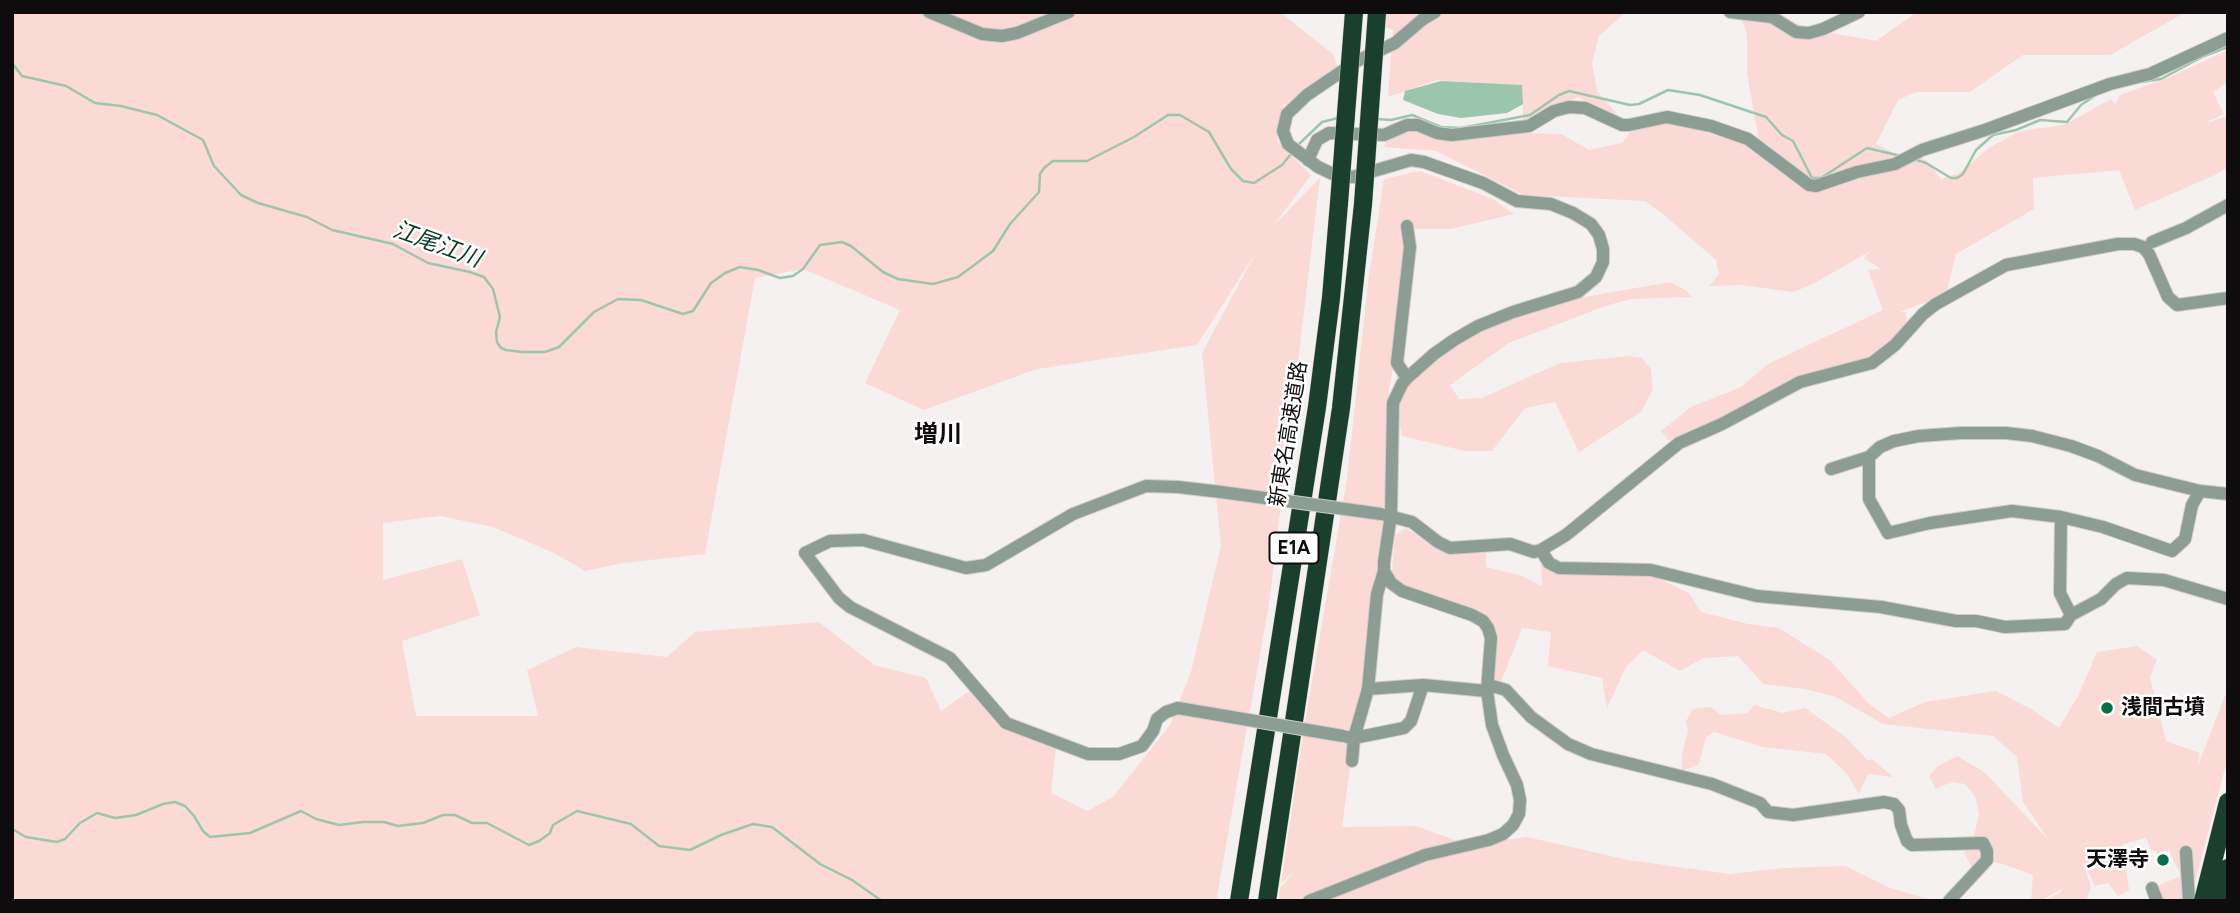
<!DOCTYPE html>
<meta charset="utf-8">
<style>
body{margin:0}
#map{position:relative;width:2240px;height:913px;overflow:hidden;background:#f6f1f1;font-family:Figtree,sans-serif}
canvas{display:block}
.frame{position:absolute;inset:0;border:14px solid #0e0c0c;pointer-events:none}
</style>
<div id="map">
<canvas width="2240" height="913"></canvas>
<div class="frame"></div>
</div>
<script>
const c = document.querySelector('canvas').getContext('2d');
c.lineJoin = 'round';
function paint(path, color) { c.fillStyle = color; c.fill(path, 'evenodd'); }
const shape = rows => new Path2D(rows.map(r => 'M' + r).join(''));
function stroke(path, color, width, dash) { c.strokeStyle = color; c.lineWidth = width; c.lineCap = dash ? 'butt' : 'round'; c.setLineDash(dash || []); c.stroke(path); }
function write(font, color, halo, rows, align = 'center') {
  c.font = font + ' Figtree,"Noto Sans JP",sans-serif'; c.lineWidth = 5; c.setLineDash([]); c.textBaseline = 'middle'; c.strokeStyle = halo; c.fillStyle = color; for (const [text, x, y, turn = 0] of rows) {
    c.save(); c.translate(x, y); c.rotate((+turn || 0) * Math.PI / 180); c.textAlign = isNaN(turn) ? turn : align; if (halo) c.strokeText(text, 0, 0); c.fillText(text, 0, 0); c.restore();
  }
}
paint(shape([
 [12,12,1280,12,1334,55,1338,70,1283,106,1277,141,1311,175,1273,226,1320,178,1269,604,1217,896,1220,901,12,901],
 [1256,252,1202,353,1221,546,1191,672,1170,725,1113,797,1087,811,1051,793,1056,747,1006,723,971,690,941,711,926,678,874,665,819,622,695,632,667,657,576,647,527,670,538,716,416,716,402,641,480,615,462,559,383,580,383,523,440,516,493,527,556,554,585,571,623,563,705,554,755,278,803,269,900,310,865,383,924,410,1037,369,1197,345],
 [1384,12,1626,12,1599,36,1592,63,1597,91,1620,118,1608,115,1578,97,1523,122,1522,86,1437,80,1388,97,1393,30,1382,26],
 [1917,12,2186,12,2110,55,2023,55,1970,92,1916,92,1898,100,1876,144,1892,152,1926,160,1941,179,1959,173,1989,148,2020,131,2064,125,2111,99,2115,105,2120,95,2170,77,2228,50,2228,82,2213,92,2224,114,2203,124,2228,116,2228,167,2217,174,2135,210,2119,170,2033,178,2034,209,1956,254,1946,295,1899,312,1906,312,1907,324,1884,350,1863,363,1669,441,1661,431,1691,407,1741,387,1768,364,1883,310,1868,270,1881,269,1864,258,1870,251,1813,284,1793,292,1742,285,1709,286,1719,274,1716,260,1664,215,1645,201,1524,195,1436,151,1384,147,1387,139,1416,130,1561,134,1589,150,1622,143,1630,132,1669,121,1748,145,1815,193,1801,173,1759,141,1747,73,1747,35,1742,19,1778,23,1876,41],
 [1420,171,1493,199,1514,214,1451,229,1409,229,1404,301,1389,391,1385,512,1342,827,1416,826,1468,845,1527,837,1628,860,1729,874,1784,868,1845,866,1890,888,1936,901,1279,901,1280,888,1294,872,1281,883,1305,722,1347,479,1368,282,1384,179],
 [1670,282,1687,291,1691,297,1631,299,1605,306,1509,343,1450,385,1459,399,1482,398,1560,363,1629,356,1642,358,1651,369,1653,389,1641,412,1579,452,1555,402,1525,408,1492,451,1465,451,1402,436,1395,397,1397,373,1411,375,1483,324,1527,307],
 [1406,528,1443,551,1486,553,1486,567,1522,576,1542,586,1541,563,1563,572,1649,574,1689,593,1701,612,1748,624,1779,628,1831,661,1868,703,1889,718,1925,702,1996,691,2031,709,2059,728,2078,696,2097,652,2137,646,2157,660,2150,677,2166,741,2200,753,2197,768,2228,688,2228,757,2190,901,2157,901,2152,888,2181,876,2169,850,2158,854,2155,850,2151,850,2146,838,2123,844,2129,890,2118,896,2108,883,2095,886,2083,862,2091,887,2086,901,2044,901,2061,892,2061,889,2041,901,2031,901,2033,875,1997,862,1972,867,1964,853,1974,836,1979,814,1975,796,1965,784,1951,782,1936,789,1929,776,1938,766,1957,756,1984,772,2048,839,2023,802,2017,757,1993,736,1883,724,1836,697,1805,689,1763,684,1738,656,1703,658,1680,671,1643,650,1626,667,1607,708,1602,678,1548,666,1551,632,1522,628,1501,682,1495,682,1489,664,1489,624,1391,583,1395,535],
 [1754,705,1783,713,1805,708,1847,738,1868,761,1872,759,1893,777,1868,774,1859,794,1847,774,1826,754,1763,747,1714,732,1706,737,1699,764,1682,771,1682,754,1688,731,1686,721,1693,709,1711,707,1721,715,1747,713]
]), '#fbd9d4');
paint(shape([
 [1441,81,1522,85,1523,104,1507,113,1461,118,1438,114,1403,100,1405,91]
]), '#9cc5ad');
stroke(shape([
 [12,63,22,76,66,86,95,103,121,106,157,115,203,140,214,166,241,195,258,203,307,217,332,230,393,244,428,263,470,272,484,277,493,289,500,317,496,332,497,342,501,348,506,350,522,352,545,352,559,347,594,312,618,299,641,300,683,314,693,311,711,283,725,273,740,267,758,270,780,278,793,276,803,269,820,245,842,242,851,246,883,272,898,279,933,284,958,277,993,251,1010,224,1039,192,1040,174,1044,168,1053,161,1087,161,1134,137,1168,115,1180,115,1209,132,1231,169,1243,181,1254,183,1282,165,1292,153],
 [2142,82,2161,79,2204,56,2228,47],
 [1376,119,1391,120,1412,115,1441,127,1461,128,1530,115,1559,95,1569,91,1630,105,1639,104,1668,90,1700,95,1766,117,1782,135,1793,141,1812,178,1821,178,1867,148,1901,156],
 [1298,145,1322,122,1338,118],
 [1914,159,1926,163,1951,178,1957,178,1963,174,1976,150,1993,135,2016,130,2040,120,2067,122,2081,105,2096,95],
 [12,829,26,837,57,842,65,839,80,823,97,813,115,818,136,815,163,804,175,802,185,806,194,816,203,831,210,837,250,833,301,811,316,819,339,825,363,822,384,822,398,826,423,823,443,815,455,815,472,823,487,823,529,845,539,841,550,833,553,825,577,811,631,824,659,846,690,850,721,835,753,824,772,827,820,864,852,880,882,901]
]), '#9cc5ad', 2.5);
const minor = shape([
 [929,12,982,34,1002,36,1017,33,1069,12],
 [1730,12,1772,17,1796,32,1809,33,1823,29,1859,12],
 [1308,160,1317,140,1329,133,1384,135,1407,125,1418,125,1437,133,1452,135,1529,126,1554,111,1569,107,1585,108,1622,125,1629,125,1667,117,1711,126,1748,139,1809,185,1816,186,1857,172,1895,164,1922,150,1985,130,2110,84,2150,74,2228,38],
 [1407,226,1410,247,1397,363,1407,378],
 [2152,242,2186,228,2228,205],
 [1869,457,1869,499,1888,533,1930,523,2012,511,2061,517,2103,527,2172,551,2185,539,2192,505,2200,491],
 [1831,469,1869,457,1880,447,1894,441,1919,436,1961,433,2006,433,2032,436,2071,446,2098,456,2135,475,2200,491,2228,494],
 [1385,515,1412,522,1438,542,1450,548,1510,544,1534,552,1541,550,1566,535,1679,443,1722,424,1800,382,1872,363,1895,345,1923,314,1936,304,2006,265,2118,244,2134,244,2143,247,2149,254,2168,297,2177,305,2228,298],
 [2061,517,2060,593,2071,615],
 [1541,550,1549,563,1559,568,1651,570,1757,596,1881,607,1956,621,1976,621,2005,627,2065,624,2071,615,2101,599,2116,584,2127,578,2164,580,2228,599],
 [1489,685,1506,690,1531,717,1568,744,1591,754,1712,784,1760,803,1768,812,1793,815,1884,802,1894,804,1899,810,1901,825,1907,841,1912,845,1983,843,1987,851,1987,860,1949,901],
 [1368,689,1423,685],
 [1178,708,1166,712,1157,719,1153,731,1142,746,1119,754,1088,754,1006,723,950,658,850,607,839,598,805,553,830,541,863,540,966,568,986,565,1073,514,1146,486,1178,487,1221,492],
 [1347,737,1354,738,1404,728,1411,721,1423,685,1487,691],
 [1352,761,1354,738,1368,689,1377,594,1384,571],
 [2186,852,2189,901],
 [2152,888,2157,901],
 [1309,901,1425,855,1489,840,1503,834,1513,825,1519,814,1520,800,1517,785,1503,755,1492,725,1487,691,1491,638,1488,628,1483,621,1472,615,1402,591,1391,583,1384,571,1384,562,1391,515,1393,403,1402,384,1407,378,1434,354,1454,340,1478,326,1513,312,1578,292,1596,277,1603,262,1603,249,1599,235,1591,224,1573,213,1551,204,1517,201,1483,183,1424,162,1411,160,1353,177,1335,175,1318,167,1288,144,1283,131,1287,114,1307,95,1357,61,1395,43,1423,19,1435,12]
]);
const highway = shape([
 [1239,901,1317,407,1331,298,1339,203],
 [1267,901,1341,408,1363,204],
 [2203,901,2228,802],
 [2220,901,2228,868]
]);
stroke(minor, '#d1cccc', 14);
stroke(highway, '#d1cccc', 19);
stroke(minor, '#8c9d93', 12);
stroke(highway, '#1a3f2c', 18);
const minorBridge = shape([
 [1221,492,1381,514],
 [1178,708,1343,736]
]);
const highwayBridge = shape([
 [1339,203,1354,12],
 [1363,204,1377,12]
]);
stroke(minorBridge, '#d1cccc', 14, []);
stroke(highwayBridge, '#d1cccc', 19, []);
stroke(minorBridge, '#8c9d93', 12);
stroke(highwayBridge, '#1a3f2c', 18);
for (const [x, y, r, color] of [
 [2107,708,7,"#087047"],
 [2163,860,7,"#087047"]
]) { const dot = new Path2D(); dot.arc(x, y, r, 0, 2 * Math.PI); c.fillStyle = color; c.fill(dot); stroke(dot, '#fff', 2.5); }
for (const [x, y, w] of [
 [1294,548,49]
]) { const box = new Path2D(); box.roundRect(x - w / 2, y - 15.5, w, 31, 5); c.fillStyle = '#fff'; c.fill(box); stroke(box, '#0e0c0c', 2); }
write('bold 19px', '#0e0c0c', null, [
 ["E1A",1294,548]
]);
write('21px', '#0e0c0c', '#fff', [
 ["新東名高速道路",1289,434,-81]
]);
write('bold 21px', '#0e0c0c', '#fff', [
 ["浅間古墳",2121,708],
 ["天澤寺",2149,860,"right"]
], 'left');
write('italic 23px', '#053b24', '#fff', [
 ["江尾江川",437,245,20]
]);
write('bold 24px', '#0e0c0c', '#fff', [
 ["増川",938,435]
]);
</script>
